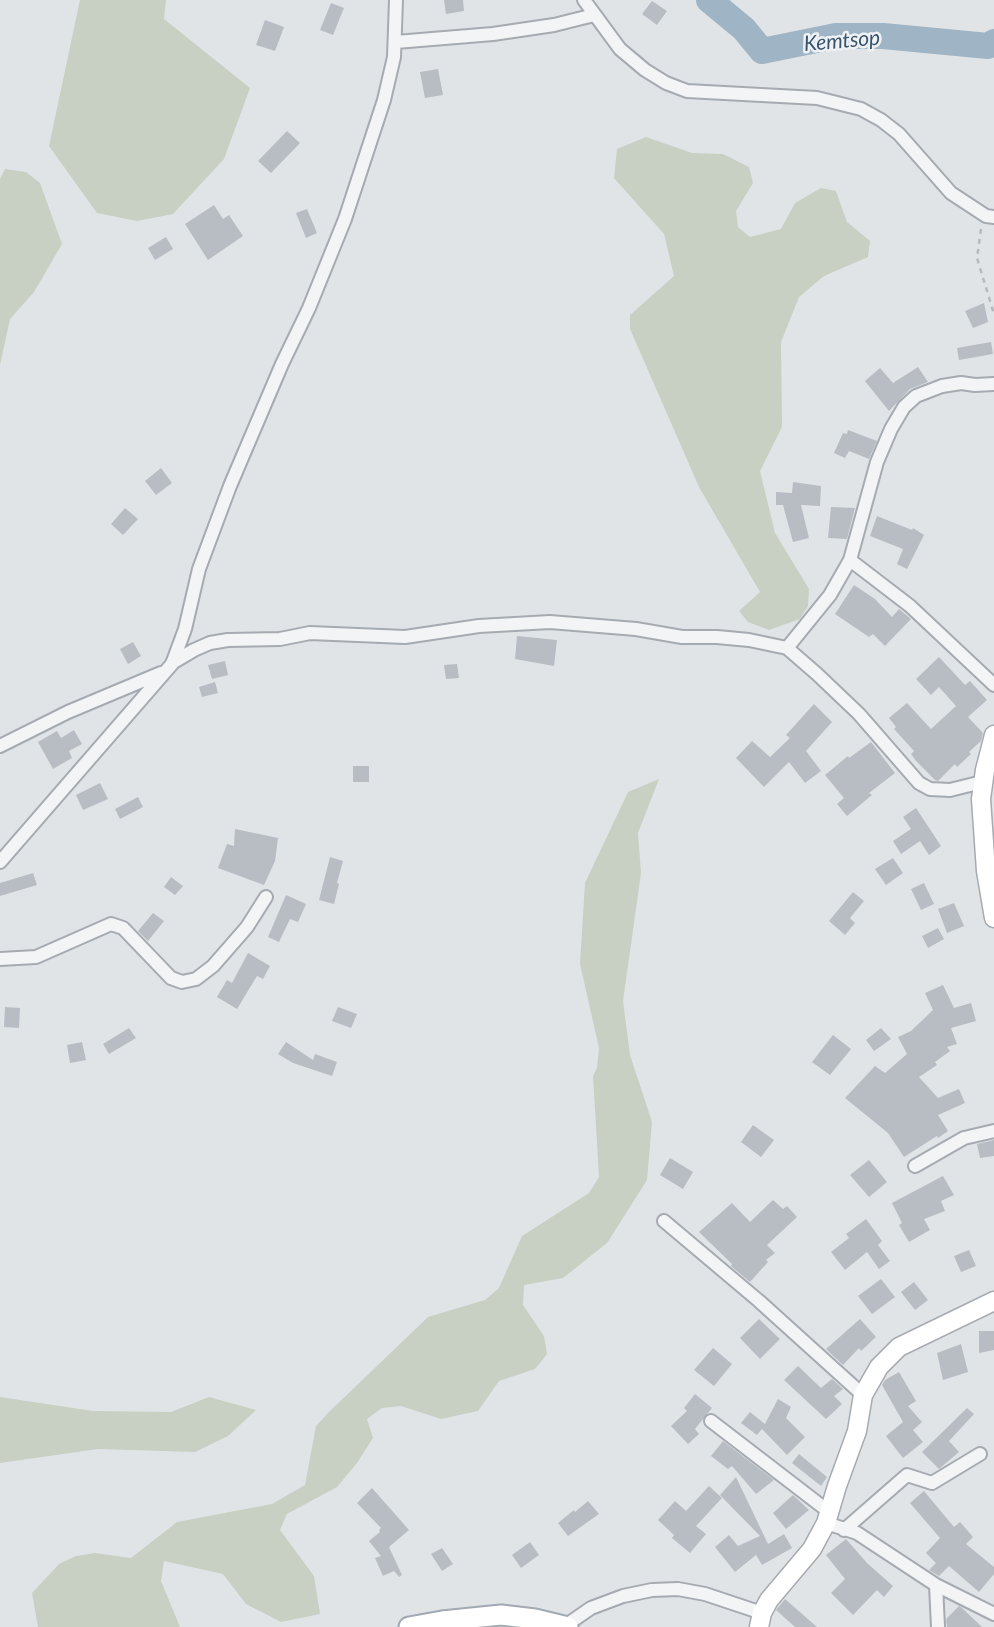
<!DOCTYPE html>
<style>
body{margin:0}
canvas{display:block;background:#e0e4e7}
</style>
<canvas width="994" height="1627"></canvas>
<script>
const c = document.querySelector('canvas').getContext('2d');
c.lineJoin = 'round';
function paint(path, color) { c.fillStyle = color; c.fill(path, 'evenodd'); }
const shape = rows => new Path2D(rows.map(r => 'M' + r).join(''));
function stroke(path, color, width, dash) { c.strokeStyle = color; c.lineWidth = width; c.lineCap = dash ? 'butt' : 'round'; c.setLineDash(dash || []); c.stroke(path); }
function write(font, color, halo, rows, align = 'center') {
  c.font = font + ' Lato,sans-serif'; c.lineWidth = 5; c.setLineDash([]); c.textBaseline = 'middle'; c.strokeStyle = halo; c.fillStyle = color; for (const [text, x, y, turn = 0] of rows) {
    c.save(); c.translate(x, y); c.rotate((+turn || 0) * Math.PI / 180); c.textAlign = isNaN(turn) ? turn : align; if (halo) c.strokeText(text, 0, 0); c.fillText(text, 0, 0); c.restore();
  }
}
paint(shape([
 [80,0,166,0,164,19,250,88,224,159,173,214,137,221,97,213,49,146],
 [646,137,692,153,723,154,749,167,753,183,736,211,738,227,750,237,781,229,795,203,821,188,836,191,847,222,870,241,868,257,824,276,799,297,781,342,782,427,760,471,775,533,809,589,808,606,800,619,769,630,748,622,739,611,760,592,699,487,630,329,630,315,674,276,664,234,614,178,617,149],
 [5,169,26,172,40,183,62,244,34,292,10,319,0,365,0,179],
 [659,779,638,833,641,873,623,1001,630,1055,652,1122,647,1180,607,1243,563,1278,524,1285,523,1305,544,1336,547,1354,535,1369,499,1381,478,1411,441,1419,401,1406,382,1408,367,1419,373,1438,357,1463,337,1487,287,1514,280,1530,314,1576,320,1614,281,1622,246,1604,223,1574,164,1561,161,1581,180,1627,38,1627,32,1593,59,1564,76,1556,95,1553,131,1558,177,1522,272,1504,305,1485,316,1426,329,1412,428,1317,485,1300,499,1288,522,1236,589,1193,599,1177,593,1076,597,1068,599,1048,580,964,585,883,628,792],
 [0,1397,93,1411,171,1412,209,1397,256,1410,228,1436,195,1452,98,1449,0,1463]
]), '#c7d0c2');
stroke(shape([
 [709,0,744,29,762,51,836,36,883,36,988,46,994,42]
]), '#9fb4c4', 26);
paint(shape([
 [444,0,463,0,464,11,446,14],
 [652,1,667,11,657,25,642,14],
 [331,3,344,8,333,35,320,30],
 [265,20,284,27,275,51,256,45],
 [438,69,443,95,425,98,420,72],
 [287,131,300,143,271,173,258,161],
 [214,205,223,219,229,215,243,236,208,260,185,224],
 [307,209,317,233,306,238,296,213],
 [166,237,173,249,155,260,148,248],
 [984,303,988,322,973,328,965,311],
 [991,342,993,354,959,360,957,348],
 [918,367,928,382,910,389,889,411,865,381,880,368,893,383],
 [848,430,877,441,869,459,849,451,845,458,834,453,843,433,847,434],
 [161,468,172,483,156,495,145,481],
 [793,482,821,486,820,506,801,505,809,538,793,542,783,505,776,505,776,492,792,493],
 [831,507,855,508,847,539,828,538],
 [125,508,138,519,123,535,111,524],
 [877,516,912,530,913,528,924,535,907,569,897,564,903,549,870,536],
 [854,585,875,599,892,617,899,609,911,619,885,646,873,634,869,637,835,614],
 [517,636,557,640,554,666,515,659],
 [133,642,141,656,128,664,120,649],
 [939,657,965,685,970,681,987,700,968,717,983,733,981,741,969,752,971,754,957,767,955,764,938,781,935,780,916,761,911,754,914,751,894,729,896,727,889,718,907,703,931,729,956,706,939,687,931,695,916,679],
 [225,661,228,675,212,679,208,665],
 [457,664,459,678,446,679,444,665],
 [215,682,218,693,202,697,199,687],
 [814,704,832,722,806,751,821,771,805,783,789,762,764,787,736,758,752,741,770,757,790,738,786,735],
 [74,730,82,744,69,751,72,758,53,769,38,742,57,731,61,738],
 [871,742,895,773,869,793,872,795,847,816,837,804,844,798,825,775,848,756,849,758],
 [353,766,369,766,369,782,353,782],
 [100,783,108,799,83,810,76,795],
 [138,797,143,807,120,819,115,809],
 [916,808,941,846,929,855,920,841,901,854,893,841,911,829,903,817],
 [235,829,278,838,275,861,264,885,218,868,227,844,234,846],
 [330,857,343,861,337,883,339,884,334,904,319,900],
 [893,858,903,873,886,885,875,869],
 [33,873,37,885,0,896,0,883],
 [171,877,183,886,175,895,164,887],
 [924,883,934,904,921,910,911,889],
 [853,892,864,901,850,918,855,923,845,935,829,921],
 [286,895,306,904,298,922,290,919,279,942,268,937],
 [954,903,964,926,947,933,938,909],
 [153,913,164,921,148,941,138,931],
 [938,928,944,939,928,948,922,936],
 [248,953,270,966,263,979,257,976,237,1009,217,997,227,980,232,983],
 [943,985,954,1008,971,1003,976,1021,951,1028,957,1044,947,1047,950,1051,935,1062,937,1065,919,1077,938,1098,959,1089,965,1103,938,1115,948,1131,938,1138,937,1136,904,1157,888,1133,845,1098,875,1066,885,1073,907,1054,898,1037,911,1031,933,1010,925,993],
 [5,1007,20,1008,19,1028,4,1027],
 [338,1007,357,1014,351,1028,332,1021],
 [129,1028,136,1038,109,1054,103,1044],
 [881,1028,891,1039,874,1051,866,1040],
 [833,1035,851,1049,830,1075,812,1062],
 [82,1042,86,1060,70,1063,67,1045],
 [286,1042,313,1060,315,1054,337,1062,332,1076,293,1063,278,1054],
 [753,1125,774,1140,761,1157,741,1142],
 [994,1140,994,1156,980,1158,977,1144],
 [670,1158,693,1172,683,1189,660,1175],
 [869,1160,887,1182,869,1197,850,1175],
 [943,1176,954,1195,941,1201,945,1211,924,1219,930,1230,909,1242,899,1225,902,1223,892,1203],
 [773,1200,783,1209,787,1206,797,1217,767,1245,775,1253,766,1260,768,1262,750,1282,731,1266,732,1264,699,1232,732,1203,750,1222],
 [866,1219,882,1241,878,1245,890,1261,879,1269,867,1252,845,1270,831,1252,849,1238,846,1234],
 [969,1250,976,1266,961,1272,954,1256],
 [881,1279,895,1297,872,1314,858,1296],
 [914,1282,928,1300,915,1310,901,1292],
 [759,1319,780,1339,760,1359,740,1338],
 [860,1319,876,1337,861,1351,859,1348,843,1365,826,1349],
 [979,1331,994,1331,994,1350,979,1353],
 [961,1344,968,1372,943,1380,937,1353],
 [713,1348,732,1364,714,1386,694,1370],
 [798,1366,821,1388,832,1379,843,1389,834,1396,842,1404,826,1419,784,1380],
 [899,1372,916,1401,908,1406,922,1422,913,1430,923,1442,903,1458,886,1436,903,1422,882,1385,885,1380],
 [695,1394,712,1408,695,1429,699,1434,688,1444,671,1426,687,1411,684,1408],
 [778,1399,791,1407,786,1418,805,1437,787,1455,762,1429,757,1435,741,1423,750,1412,765,1424],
 [967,1408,974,1414,949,1441,959,1452,939,1469,922,1452],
 [723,1441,774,1480,756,1494,732,1466,728,1469,711,1456],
 [799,1454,827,1477,821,1486,792,1463],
 [736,1477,768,1544,784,1534,792,1548,762,1565,756,1555,735,1572,715,1547,729,1535,738,1546,760,1536,720,1495],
 [709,1486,722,1498,696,1526,706,1534,690,1553,672,1538,674,1535,658,1520,675,1501,686,1511],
 [372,1488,409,1530,389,1547,402,1575,399,1577,394,1571,383,1576,375,1558,381,1556,369,1541,380,1532,379,1530,381,1528,357,1503],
 [924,1491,954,1527,960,1522,973,1537,966,1544,994,1567,994,1574,979,1592,949,1566,939,1576,929,1570,936,1563,926,1553,940,1538,910,1503],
 [793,1495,809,1510,786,1529,773,1513],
 [588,1501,599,1514,568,1536,558,1523,574,1510,575,1512],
 [846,1539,867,1563,893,1586,884,1597,877,1590,853,1615,831,1593,845,1579,826,1555],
 [530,1542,539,1555,521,1568,512,1555],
 [442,1548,453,1564,442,1571,431,1554],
 [785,1599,817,1627,795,1627,776,1610],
 [959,1606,962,1608,982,1627,947,1627,946,1619]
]), '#b8bdc4');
const street = shape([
 [584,0,620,49,645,70,666,83,687,91,817,98,861,109,881,120,899,134,951,193,986,216,994,217],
 [396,42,493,34,554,25,594,15],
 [850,560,910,606,994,685],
 [787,648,830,595,850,560,877,462,891,429,904,407,916,396,942,386,961,383,975,385,994,384],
 [172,663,194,650,210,643,228,640,280,639,310,633,405,637,479,626,550,622,636,629,682,637,717,637,749,640,787,648,817,674,859,714,919,783,930,789,950,790,982,782],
 [0,746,68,712,161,673],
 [0,862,172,664,185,629,199,569,230,486,282,364,309,308,345,219,384,100,394,57,396,0],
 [0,959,36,957,111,924,123,928,171,978,182,982,196,979,213,966,247,927,266,897],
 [915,1166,964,1138,994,1131],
 [664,1221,759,1301,863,1395],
 [711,1421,828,1511],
 [826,1523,857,1533,936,1585,994,1614],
 [844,1530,907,1475,932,1483,980,1454],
 [936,1585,938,1627],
 [565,1626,591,1608,623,1596,652,1590,678,1589,705,1594,762,1613]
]);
const secondary = shape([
 [994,735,985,770,981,799,986,871,994,918],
 [759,1627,762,1613,769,1600,812,1549,826,1523,837,1486,857,1431,863,1395,879,1367,899,1347,994,1301]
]);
const primary = shape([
 [409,1627,442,1621,501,1615,535,1619,568,1627]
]);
stroke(street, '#a6abb1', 16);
stroke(secondary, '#a6abb1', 21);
stroke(primary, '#a1a9b2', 23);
stroke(shape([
 [981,229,977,258,994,314]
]), '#b6babe', 2.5, [5, 5]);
stroke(street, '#f2f4f6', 12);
stroke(secondary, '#fff', 18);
stroke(primary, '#fff', 19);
write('italic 21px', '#39556d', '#eff2f5', [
 ["Kemtsop",842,41,-5]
]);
</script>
